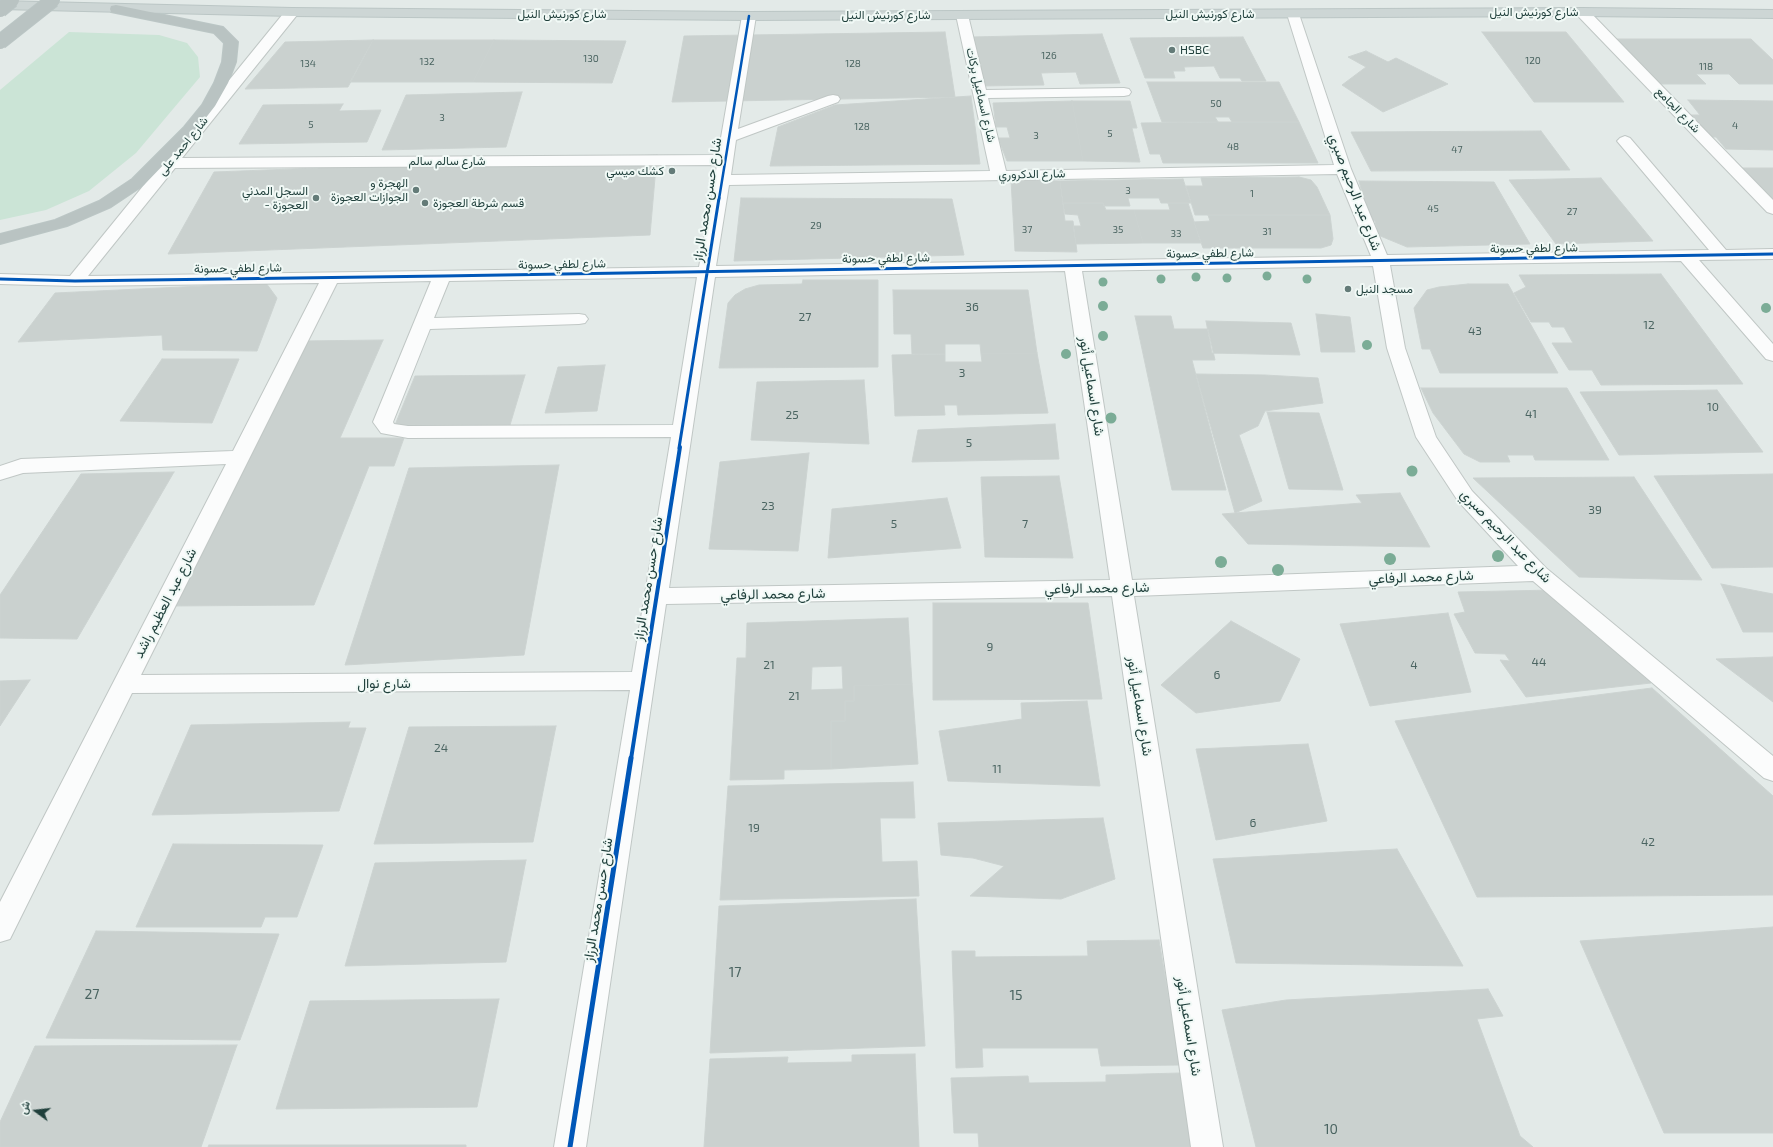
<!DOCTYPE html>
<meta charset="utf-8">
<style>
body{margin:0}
#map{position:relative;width:1773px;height:1147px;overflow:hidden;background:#e3eae8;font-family:"Exo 2",Vazirmatn,sans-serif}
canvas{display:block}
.north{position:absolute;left:16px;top:1091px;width:40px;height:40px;-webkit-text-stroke:3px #f1f9f6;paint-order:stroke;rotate:285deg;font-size:11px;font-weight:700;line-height:16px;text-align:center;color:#1f3f3b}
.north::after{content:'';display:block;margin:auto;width:14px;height:18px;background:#1f3f3b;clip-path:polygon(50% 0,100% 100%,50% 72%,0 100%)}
</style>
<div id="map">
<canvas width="1773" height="1147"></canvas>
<div class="north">ش</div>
</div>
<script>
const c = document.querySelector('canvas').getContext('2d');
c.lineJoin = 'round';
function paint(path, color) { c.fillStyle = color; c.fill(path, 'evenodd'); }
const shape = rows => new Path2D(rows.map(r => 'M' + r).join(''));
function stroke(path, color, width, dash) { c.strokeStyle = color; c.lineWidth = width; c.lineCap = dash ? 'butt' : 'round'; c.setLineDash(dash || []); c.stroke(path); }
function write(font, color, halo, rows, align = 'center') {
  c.font = font + ' "Exo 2",Vazirmatn,sans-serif'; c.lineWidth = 4; c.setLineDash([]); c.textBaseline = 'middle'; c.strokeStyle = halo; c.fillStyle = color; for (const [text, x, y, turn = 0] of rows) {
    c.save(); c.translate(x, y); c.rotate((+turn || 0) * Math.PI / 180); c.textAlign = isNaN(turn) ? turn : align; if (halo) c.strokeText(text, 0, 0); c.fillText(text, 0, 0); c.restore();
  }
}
paint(shape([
 [69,32,159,35,187,43,198,57,200,77,136,153,89,191,46,210,0,220,0,90]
]), '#cbe4d6');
const building = shape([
 [945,32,955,97,672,102,684,36,945,32],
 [1482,32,1566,32,1624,102,1534,102,1482,32],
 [1102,34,1120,83,1080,84,1076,72,1041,73,1044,85,982,86,971,37,1102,34],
 [1243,37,1266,81,1242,81,1240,78,1220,78,1214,66,1184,67,1185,71,1173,71,1175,78,1145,78,1130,38,1243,37],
 [1614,39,1751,39,1773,60,1773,84,1739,84,1729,74,1696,74,1706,84,1653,84,1614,39],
 [373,40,348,87,245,89,285,42,373,40],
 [373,40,494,40,473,82,350,82,373,40],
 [494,40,626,41,612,83,473,82,494,40],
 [1366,51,1388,62,1396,58,1448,84,1383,112,1342,85,1366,67,1348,57,1366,51],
 [1147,82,1279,82,1299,122,1232,122,1229,117,1215,117,1218,122,1162,122,1147,82],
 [522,92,506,147,382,150,406,95,522,92],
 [971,96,980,164,770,166,778,127,835,105,971,96],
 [1688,100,1773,101,1773,150,1726,149,1716,137,1705,137,1687,115,1700,115,1688,100],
 [1072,101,1130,101,1137,128,1132,128,1140,162,1083,161,1072,101],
 [1072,101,1083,161,1007,161,998,138,1010,138,1007,127,996,127,993,103,1072,101],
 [343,104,339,111,381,110,367,142,239,144,263,105,343,104],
 [1218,122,1299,122,1318,163,1163,163,1160,154,1150,154,1141,123,1218,122],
 [1541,131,1570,170,1371,171,1351,132,1541,131],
 [657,155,650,235,168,254,214,172,657,155],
 [1736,168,1773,168,1773,207,1736,168],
 [1299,177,1311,180,1317,187,1330,215,1195,215,1186,186,1203,186,1201,178,1299,177],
 [1601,178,1653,241,1556,244,1509,180,1601,178],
 [1183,179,1191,203,1161,203,1159,198,1128,198,1130,206,1104,206,1103,203,1063,203,1060,181,1183,179],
 [1011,180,1060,181,1065,221,1073,221,1077,252,1015,251,1011,180],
 [1359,181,1494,182,1530,244,1407,247,1378,235,1375,221,1369,219,1359,181],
 [741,198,952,199,964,255,734,261,741,198],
 [1063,203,1103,203,1106,210,1134,210,1143,243,1076,244,1073,226,1081,226,1078,215,1065,214,1063,203],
 [1168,203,1188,203,1201,243,1143,243,1134,210,1170,210,1168,203],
 [1208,215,1330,215,1333,239,1331,245,1321,248,1203,248,1194,222,1210,221,1208,215],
 [1661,274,1743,384,1601,385,1592,370,1569,370,1552,343,1573,343,1564,327,1552,327,1549,322,1531,322,1514,293,1526,287,1519,275,1661,274],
 [803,280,878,280,878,367,719,368,728,303,735,295,745,289,759,285,802,284,803,280],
 [266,283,277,298,257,351,163,350,162,335,18,342,55,293,266,283],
 [1468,284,1508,284,1558,373,1440,373,1430,349,1422,349,1414,308,1427,290,1439,287,1468,284],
 [893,290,1028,290,1037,353,981,354,980,344,945,344,945,354,912,354,911,334,894,334,893,290],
 [1316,314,1350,317,1355,352,1321,352,1316,314],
 [1135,316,1171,316,1174,329,1208,329,1215,360,1192,360,1226,490,1172,490,1135,316],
 [1206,321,1291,323,1300,355,1212,353,1206,321],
 [383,340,340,438,404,438,394,466,369,466,314,605,168,606,302,341,383,340],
 [1037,353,1048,413,958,415,957,405,944,405,945,415,895,416,892,355,945,354,945,362,982,362,981,354,1037,353],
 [162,359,239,359,212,423,120,421,162,359],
 [605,365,597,411,545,413,558,367,605,365],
 [1196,374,1265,375,1318,378,1323,403,1265,411,1258,426,1239,435,1262,501,1235,513,1196,374],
 [525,375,510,425,395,425,415,376,525,375],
 [864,380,869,444,751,440,757,382,864,380],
 [1421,388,1567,388,1609,460,1535,460,1533,455,1507,455,1510,462,1480,462,1464,454,1433,413,1421,388],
 [1717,390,1763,452,1619,455,1580,392,1717,390],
 [1267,412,1319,413,1343,490,1289,489,1267,412],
 [1055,424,1059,459,912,462,918,430,1055,424],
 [809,453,798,551,709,549,720,462,809,453],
 [559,465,524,655,345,665,409,468,559,465],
 [174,472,77,639,0,638,0,595,81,474,174,472],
 [1773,474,1773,567,1712,568,1654,476,1773,474],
 [1059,476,1073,558,985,557,981,477,1059,476],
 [1634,477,1702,580,1579,577,1473,478,1634,477],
 [1400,493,1430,547,1248,544,1222,514,1362,503,1356,495,1400,493],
 [947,498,961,548,828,558,832,509,947,498],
 [1721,584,1773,594,1773,632,1743,632,1721,584],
 [1554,590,1651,683,1526,697,1500,660,1510,661,1505,654,1475,653,1454,614,1465,612,1458,592,1554,590],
 [933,603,1088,603,1102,699,933,700,933,603],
 [1448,613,1471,692,1370,706,1340,624,1448,613],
 [908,618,912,684,854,686,854,701,845,701,845,721,831,721,831,769,784,770,784,779,730,780,737,658,746,658,747,623,908,618],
 [842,666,843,689,811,690,812,667,842,666],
 [1231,621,1300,659,1280,701,1196,713,1161,685,1231,621],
 [1773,657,1773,702,1716,659,1773,657],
 [30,680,0,726,0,681,30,680],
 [912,684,918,764,831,769,831,721,845,721,845,701,854,701,854,686,912,684],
 [1652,688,1773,796,1773,895,1477,897,1395,721,1652,688],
 [1087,701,1100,786,948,781,939,731,1022,719,1021,703,1087,701],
 [350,722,348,728,366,728,339,811,152,815,191,725,350,722],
 [556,726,533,842,374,844,409,727,556,726],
 [1308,744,1327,821,1216,840,1196,749,1308,744],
 [913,782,915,818,880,818,882,862,917,861,919,896,720,900,728,786,913,782],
 [1103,818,1115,879,1061,899,970,896,1004,866,973,858,941,855,938,823,1103,818],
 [173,844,323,845,297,917,265,917,261,927,136,927,173,844],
 [1397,849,1463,966,1236,963,1213,859,1397,849],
 [526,860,506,962,345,966,375,863,526,860],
 [916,899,925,1046,710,1053,719,906,916,899],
 [1773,927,1773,1133,1664,1133,1580,941,1773,927],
 [96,931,279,934,240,1040,46,1038,96,931],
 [1159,940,1180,1065,1101,1066,1098,1048,982,1048,983,1067,956,1068,952,951,975,951,975,957,1088,956,1087,941,1159,940],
 [1488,989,1503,1016,1477,1019,1520,1136,1533,1147,1256,1147,1222,1010,1286,1000,1488,989],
 [499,999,477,1107,276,1109,310,1001,499,999],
 [237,1045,201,1147,0,1147,0,1122,35,1046,237,1045],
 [915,1054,919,1147,704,1147,710,1059,788,1057,787,1063,852,1062,852,1055,915,1054],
 [1180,1073,1193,1147,979,1147,978,1133,954,1133,951,1078,1028,1076,1029,1083,1106,1082,1106,1075,1180,1073],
 [209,1145,466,1145,466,1147,208,1147,209,1145]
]);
paint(building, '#cad1cf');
stroke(building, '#ccd3d1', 1);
const minor = shape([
 [292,8,297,9,298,12,297,15,182,158,718,155,742,16,744,13,749,12,754,13,756,16,738,129,828,96,833,95,838,96,840,99,838,102,736,140,731,175,990,171,956,15,957,12,962,11,967,12,968,15,986,90,1124,88,1129,89,1131,92,1129,95,1124,96,988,98,1006,171,1334,165,1287,14,1288,11,1298,11,1351,169,1387,255,1709,250,1617,141,1620,138,1625,136,1630,138,1726,250,1773,249,1773,259,1699,260,1773,344,1773,361,1766,359,1681,261,1390,265,1405,348,1436,437,1472,491,1546,568,1773,756,1773,781,1764,778,1533,581,1134,596,1223,1147,1191,1147,1112,596,666,604,586,1147,554,1147,630,690,132,693,10,939,0,942,0,902,226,464,23,473,0,480,0,466,21,459,233,451,319,283,75,286,0,284,0,274,70,276,287,9,292,8],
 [717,165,699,267,88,276,175,168,717,165],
 [1337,174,1371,256,716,266,729,185,1337,174],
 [1373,266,1387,348,1416,437,1458,501,1518,566,1132,580,1082,271,1373,266],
 [1065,271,1110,580,669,588,715,277,1065,271],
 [697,277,673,425,408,426,394,424,393,422,430,329,579,324,585,323,588,319,585,315,579,314,434,318,449,281,697,277],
 [431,281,373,422,381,433,408,438,671,437,632,672,141,675,337,283,431,281],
 [1582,8,1587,9,1773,200,1773,214,1767,212,1577,15,1576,12,1577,9,1582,8]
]);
const major = shape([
 [0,1,292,8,749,12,1582,8,1773,10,1773,18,1582,16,749,20,292,16,0,9,0,1]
]);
const highway = shape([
 [116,5,223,27,238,42,236,62,228,83,215,106,194,133,144,185,111,207,67,226,0,244,0,234,55,220,99,201,132,179,184,127,202,105,214,83,222,62,224,43,214,33,111,12,110,9,111,6,116,5]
]);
stroke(minor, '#c0c7c5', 2);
stroke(major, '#bbc6c5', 2);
stroke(highway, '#bbc6c5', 2);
paint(minor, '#fbfcfc');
paint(major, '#cdd6d5');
paint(highway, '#b9c3c2');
const highwayBridge = shape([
 [0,10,12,0],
 [0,42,53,0]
]);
stroke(highwayBridge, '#bbc6c5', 16, []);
stroke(highwayBridge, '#b9c3c2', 14);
stroke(shape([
 [719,199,749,16]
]), '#0057b8', 2.5);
stroke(shape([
 [0,279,75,281,442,276,1773,254],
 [679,448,719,198]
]), '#0057b8', 3);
stroke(shape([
 [631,759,680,447]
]), '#0057b8', 4);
stroke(shape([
 [570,1147,631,758]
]), '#0057b8', 5);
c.fillStyle = '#7bac96';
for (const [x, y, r] of [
 [1267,276,4.5],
 [1196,277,4.5],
 [1227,278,4.5],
 [1161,279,4.5],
 [1307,279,4.5],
 [1103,282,4.5],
 [1103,306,5],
 [1766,308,5],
 [1103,336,5],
 [1367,345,5],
 [1066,354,5],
 [1111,418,5.5],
 [1412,471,5.5],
 [1498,556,6],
 [1390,559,6],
 [1221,562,6],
 [1278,570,6]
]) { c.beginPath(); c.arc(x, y, r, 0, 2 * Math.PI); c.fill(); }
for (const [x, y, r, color] of [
 [1172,50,4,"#647b78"],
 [672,171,4,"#647b78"],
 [416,190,4,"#647b78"],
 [316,198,4,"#647b78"],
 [425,203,4,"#647b78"],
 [1348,289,4,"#647b78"]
]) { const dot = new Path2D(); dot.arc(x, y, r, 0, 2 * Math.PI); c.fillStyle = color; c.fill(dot); stroke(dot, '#f1f9f6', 1.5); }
write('10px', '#4a6461', null, [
 ["126",1049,56],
 ["130",591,59],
 ["120",1533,61],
 ["132",427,62],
 ["134",308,64],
 ["128",853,64],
 ["118",1706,67],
 ["50",1216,104],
 ["3",442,118],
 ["5",311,125],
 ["4",1735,126],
 ["128",862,127],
 ["5",1110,134],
 ["3",1036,136],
 ["48",1233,147],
 ["47",1457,150],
 ["3",1128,191],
 ["1",1252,194],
 ["45",1433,209],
 ["27",1572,212],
 ["29",816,226],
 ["37",1027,230],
 ["35",1118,230],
 ["31",1267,232],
 ["33",1176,234]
]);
write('12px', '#1f3f3b', '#f1f9f6', [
 ["شارع كورنيش النيل",1534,12],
 ["شارع كورنيش النيل",562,14],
 ["شارع كورنيش النيل",1210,14],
 ["شارع كورنيش النيل",886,15],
 ["شارع اسماعيل بركات",981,95,77],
 ["شارع الجامع",1678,110,46],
 ["شارع احمد على",183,146,-51],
 ["شارع سالم سالم",447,161],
 ["شارع الدكروري",1032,174,-1],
 ["شارع لطفي حسونة",1534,248,-1],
 ["شارع لطفي حسونة",1210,253,-1],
 ["شارع لطفي حسونة",886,258,-1],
 ["شارع لطفي حسونة",562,264,-1],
 ["شارع لطفي حسونة",238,268,-1]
]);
write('12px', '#1f3f3b', '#f1f9f6', [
 ["HSBC",1180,50],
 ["كشك ميسي",664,171,"right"],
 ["الهجرة و",408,183,"right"],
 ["الجوازات العجوزة",408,197,"right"],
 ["السجل المدني",308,191,"right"],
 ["- العجوزة",308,205,"right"],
 ["قسم شرطة العجوزة",433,203],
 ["مسجد النيل",1356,289]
], 'left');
write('12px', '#4a6461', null, [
 ["36",972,307],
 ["27",805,317],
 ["12",1649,325],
 ["43",1475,331],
 ["3",962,373],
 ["10",1713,407],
 ["41",1531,414],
 ["25",792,415],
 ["5",969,443],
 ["23",768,506],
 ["39",1595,510],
 ["5",894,524],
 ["7",1025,524],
 ["9",990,647],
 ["44",1539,662],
 ["21",769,665],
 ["4",1414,665],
 ["6",1217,675],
 ["21",794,696],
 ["24",441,748],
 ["11",997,769],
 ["6",1253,823],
 ["19",754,828],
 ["42",1648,842]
]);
write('14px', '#1f3f3b', '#f1f9f6', [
 ["شارع عبد الرحيم صبري",1355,192,69],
 ["شارع حسن محمد الرزاز",707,200,-81],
 ["شارع اسماعيل أنور",1092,386,81],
 ["شارع عبد الرحيم صبري",1506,536,46],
 ["شارع محمد الرفاعي",1421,577,-2],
 ["شارع حسن محمد الرزاز",648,579,-81],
 ["شارع محمد الرفاعي",1097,588,-1],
 ["شارع محمد الرفاعي",773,594,-1],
 ["شارع عبد العظيم راشد",165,603,-63],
 ["شارع نوال",384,683],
 ["شارع اسماعيل أنور",1140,706,81],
 ["شارع حسن محمد الرزاز",598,900,-81],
 ["شارع اسماعيل أنور",1189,1026,81]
]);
write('14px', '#4a6461', null, [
 ["17",735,972],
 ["27",92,994],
 ["15",1016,995],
 ["10",1331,1129]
]);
</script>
